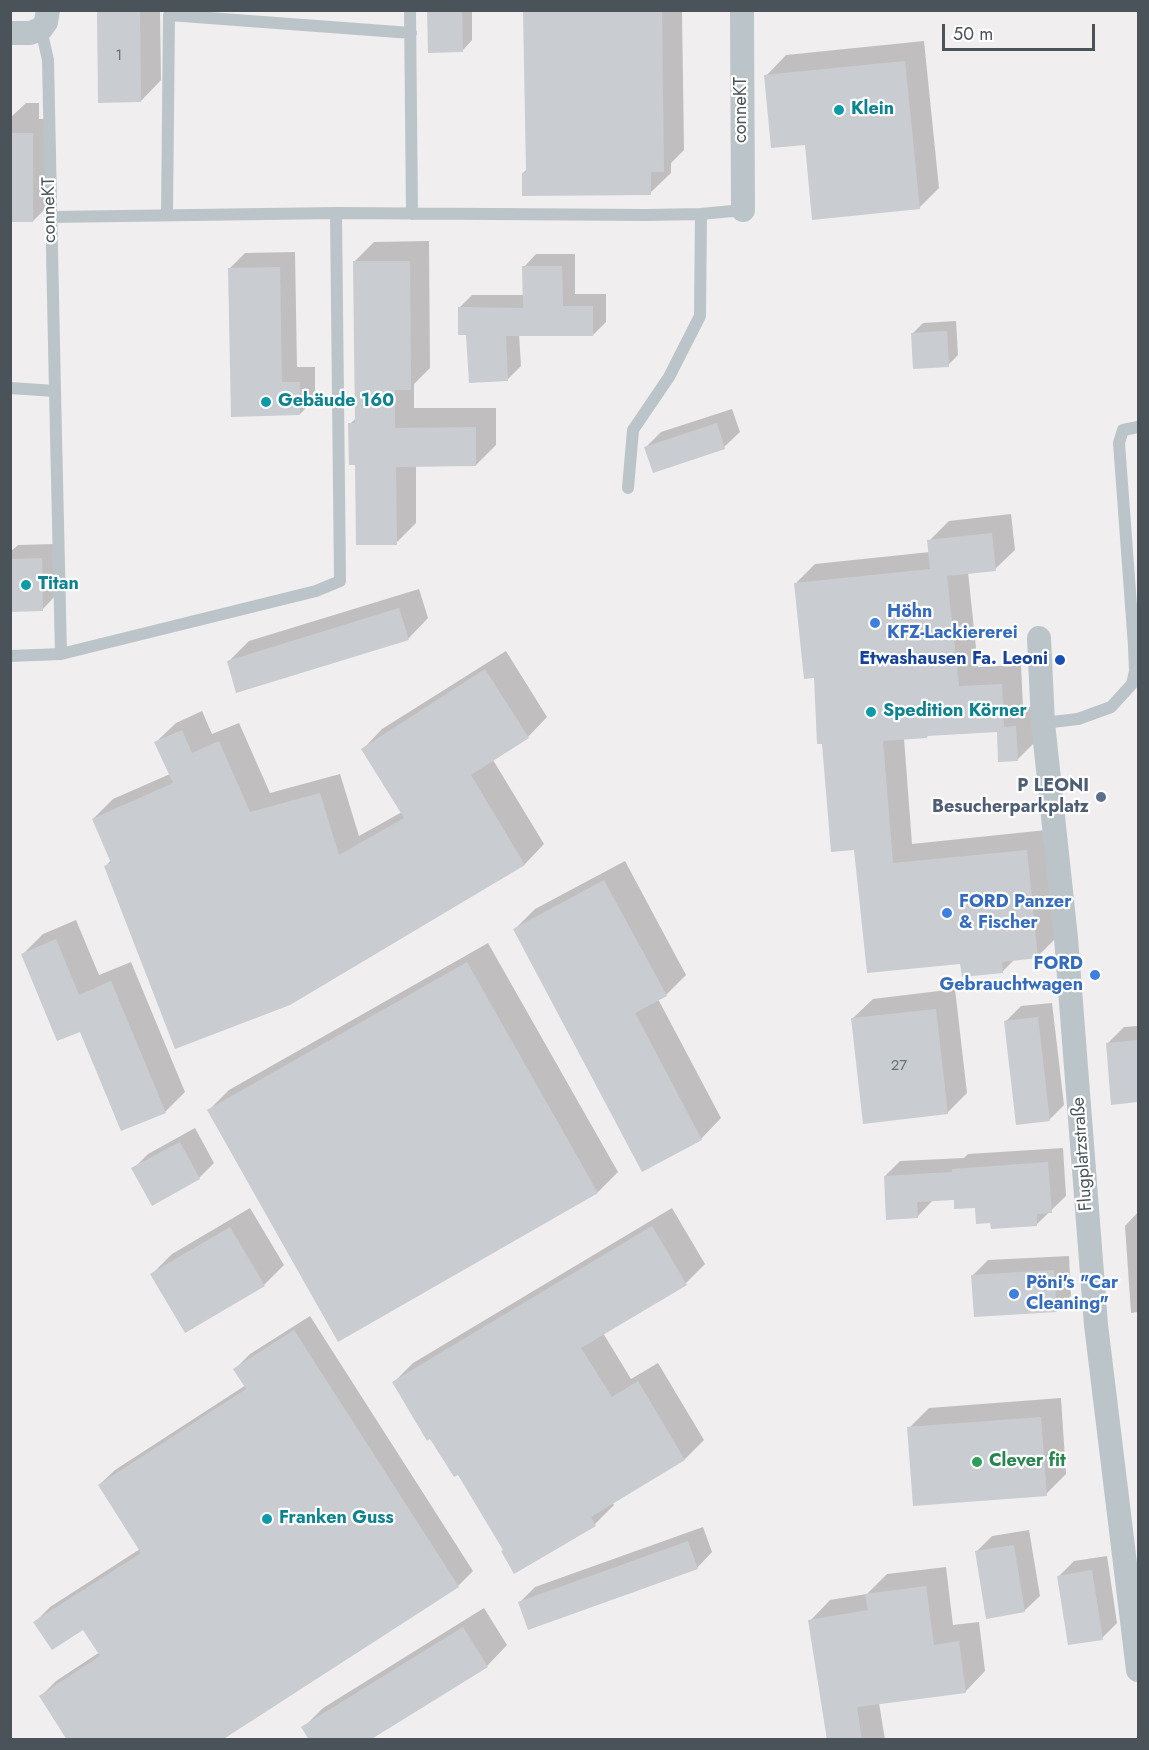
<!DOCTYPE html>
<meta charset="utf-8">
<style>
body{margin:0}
#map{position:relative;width:1149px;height:1750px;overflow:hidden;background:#f1eeef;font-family:Jost,sans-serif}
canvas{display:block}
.frame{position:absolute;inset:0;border:12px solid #495359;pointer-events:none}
.scale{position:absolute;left:942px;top:24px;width:153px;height:27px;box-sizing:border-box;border:3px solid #495359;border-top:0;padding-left:8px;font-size:18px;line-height:21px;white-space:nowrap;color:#495359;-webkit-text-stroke:4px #fff;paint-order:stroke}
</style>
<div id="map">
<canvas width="1149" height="1750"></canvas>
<div class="frame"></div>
<div class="scale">50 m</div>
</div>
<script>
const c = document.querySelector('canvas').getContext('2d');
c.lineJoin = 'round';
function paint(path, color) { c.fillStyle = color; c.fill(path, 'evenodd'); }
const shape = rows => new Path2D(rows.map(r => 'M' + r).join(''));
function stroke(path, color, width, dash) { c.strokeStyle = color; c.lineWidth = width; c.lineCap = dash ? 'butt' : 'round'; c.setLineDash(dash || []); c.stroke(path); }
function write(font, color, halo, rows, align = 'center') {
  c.font = font + ' Jost,sans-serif'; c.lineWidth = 4.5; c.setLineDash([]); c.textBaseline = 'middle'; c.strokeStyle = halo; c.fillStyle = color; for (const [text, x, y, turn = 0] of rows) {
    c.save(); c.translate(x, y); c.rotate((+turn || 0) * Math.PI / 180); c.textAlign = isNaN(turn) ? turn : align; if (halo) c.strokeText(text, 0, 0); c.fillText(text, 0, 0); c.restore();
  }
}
paint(shape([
 [98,10,160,10,161,80,141,101],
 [429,10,472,10,472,40,463,50],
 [525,10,682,10,684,150,671,163,671,173,650,193,523,173,527,169],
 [924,41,939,188,919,208,806,143,766,76,786,55],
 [26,103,39,103,39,119,47,119,48,206,33,221,10,221,10,118],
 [429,241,430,368,414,384,414,408,496,408,496,445,476,465,416,465,416,523,396,543,357,463,350,424,357,417,354,262,374,242],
 [295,252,297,367,315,367,315,399,300,414,233,415,230,268,245,253],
 [536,254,575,254,575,294,606,294,606,322,593,335,519,334,521,366,508,379,467,334,459,308,472,295,524,295,524,267],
 [956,321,958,355,948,365,913,333,923,323],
 [732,409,740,432,724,447,646,447,661,432],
 [1011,514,1015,550,995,569,968,572,978,667,1021,665,1023,707,1035,707,1037,740,1017,760,998,730,929,734,927,737,904,738,912,844,1046,830,1057,937,1037,957,1015,959,1002,972,962,962,856,848,824,742,815,676,795,584,815,564,930,552,929,541,949,521],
 [56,544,57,594,42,610,10,610,10,552,18,545],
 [419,589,428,618,408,639,229,661,249,641],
 [506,651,547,717,528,737,493,760,544,844,525,864,290,1003,106,866,111,860,93,819,113,799,170,774,156,742,176,723,202,711,212,734,239,723,270,793,340,774,359,836,402,812,363,749,382,729],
 [625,861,686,975,666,995,658,999,721,1118,701,1139,515,929,535,909],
 [76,920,99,975,131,962,185,1092,165,1112,81,1030,23,954,43,934],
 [488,943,618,1172,598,1192,209,1110,229,1090],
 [955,989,967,1093,947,1113,852,1019,873,999],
 [1052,1003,1064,1105,1049,1120,1006,1021,1021,1006],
 [1138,1026,1138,1101,1112,1103,1108,1043,1124,1027],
 [195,1128,214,1163,199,1178,133,1169,148,1154],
 [1063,1148,1066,1196,1037,1224,992,1221,976,1206,955,1199,933,1200,917,1217,885,1176,900,1161,964,1158,968,1154],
 [250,1208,284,1265,264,1285,152,1274,172,1254],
 [672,1208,705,1264,686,1283,603,1333,631,1379,658,1363,704,1440,685,1459,612,1502,614,1505,595,1524,504,1550,459,1473,394,1382,413,1363],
 [1138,1212,1138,1312,1131,1313,1125,1226],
 [1069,1256,1071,1296,1056,1311,973,1275,988,1260],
 [310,1316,473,1571,458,1586,41,1696,56,1681,100,1652,84,1628,35,1622,50,1607,140,1549,99,1485,115,1470,246,1385,235,1369,250,1354],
 [1061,1398,1066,1474,1046,1494,909,1428,929,1408],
 [703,1527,712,1552,697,1568,520,1602,535,1587],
 [1029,1530,1040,1596,1024,1611,977,1551,992,1536],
 [1107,1556,1117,1623,1102,1638,1059,1576,1074,1561],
 [946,1567,953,1625,979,1622,985,1671,965,1692,879,1703,885,1740,829,1740,810,1621,830,1600,867,1594,887,1574],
 [484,1608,507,1645,487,1666,303,1728,323,1708]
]), '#0003');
paint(shape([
 [97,10,140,10,141,102,98,103],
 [427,10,462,10,463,52,428,53],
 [523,10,662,10,664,172,651,172,651,195,522,196,522,173,526,173],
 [905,61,920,209,812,220,805,145,771,148,764,75],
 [10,133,33,133,33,222,10,222],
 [353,261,410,261,411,390,395,390,395,428,476,427,476,466,396,467,397,545,356,545,355,465,349,465,348,423,355,423],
 [522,266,562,266,563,306,593,306,593,336,506,336,508,381,469,383,466,335,458,335,458,307,523,308],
 [280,267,282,382,300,382,300,415,231,417,228,268],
 [947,331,949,367,913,369,911,333],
 [717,423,725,449,653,473,644,447],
 [992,533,996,571,947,576,959,686,1002,684,1004,727,1016,726,1018,761,998,762,997,732,927,736,927,738,883,741,893,863,1027,850,1038,958,1002,962,1003,973,962,977,960,964,867,973,854,850,831,852,822,744,817,744,814,678,804,679,794,583,930,569,927,540],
 [42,558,43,611,10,612,10,559],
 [399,608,409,640,236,693,227,661],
 [485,669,529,738,471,775,525,865,290,1005,175,1049,104,866,111,863,92,819,173,783,154,742,182,730,192,753,219,741,250,812,320,793,339,855,404,818,361,749],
 [604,880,667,996,635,1013,702,1140,642,1172,513,929],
 [56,939,79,995,111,981,166,1113,121,1131,80,1032,57,1041,21,954],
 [467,962,598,1193,338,1342,207,1110],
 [936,1009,948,1114,863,1124,851,1018],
 [1038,1017,1050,1121,1016,1125,1004,1021],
 [1138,1040,1138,1102,1111,1105,1106,1043],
 [180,1142,200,1179,152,1206,131,1168],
 [1048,1162,1052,1213,1037,1214,1037,1226,991,1229,990,1223,976,1224,975,1208,954,1209,954,1200,917,1202,918,1218,886,1220,884,1176,952,1172,952,1169],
 [652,1226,687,1285,581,1348,612,1397,638,1381,685,1460,591,1517,596,1526,514,1574,501,1551,503,1550,458,1475,454,1477,430,1439,427,1441,392,1382],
 [230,1227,265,1286,185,1333,150,1274],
 [1054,1270,1057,1312,974,1317,971,1275],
 [294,1330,459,1587,222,1740,67,1740,39,1696,100,1656,83,1630,52,1650,33,1622,141,1553,98,1485,246,1389,233,1369],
 [1041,1417,1047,1496,913,1506,907,1427],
 [688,1541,698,1569,528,1630,518,1602],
 [1014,1545,1025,1612,986,1619,975,1551],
 [1092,1570,1103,1640,1068,1645,1057,1576],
 [926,1586,934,1645,959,1641,966,1693,857,1707,862,1740,827,1740,808,1620,868,1610,865,1594],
 [463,1627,488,1667,370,1740,309,1740,301,1727]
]), '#c9ccd0');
stroke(shape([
 [410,10,412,214],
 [167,215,169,15,411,33],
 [50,217,336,213,646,215,701,214,743,210],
 [10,388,55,391,48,60,41,29],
 [628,488,633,430,669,377,700,316,701,214],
 [61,654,316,591,340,581,336,213],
 [10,656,61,654,55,391],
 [1043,723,1078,719,1111,707,1132,684,1135,671,1134,646,1119,443,1123,430,1138,427]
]), '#bbc4c9', 12);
stroke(shape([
 [742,10,743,210],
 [10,33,30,33,41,29,46,22,48,10],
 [1039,638,1043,723,1066,938,1096,1325,1138,1670]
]), '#bbc4c9', 24);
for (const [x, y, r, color] of [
 [839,110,6,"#0f9aa8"],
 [266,402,6,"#0f9aa8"],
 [26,585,6,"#0f9aa8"],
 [875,623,6,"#3f7fe0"],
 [1060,660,6,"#1a4fb4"],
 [871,712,6,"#0f9aa8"],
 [1101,797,6,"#5c6f8a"],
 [947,913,6,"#3f7fe0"],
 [1095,975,6,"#3f7fe0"],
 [1014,1294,6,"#3f7fe0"],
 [977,1462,6,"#2e9e5b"],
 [267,1519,6,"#0f9aa8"]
]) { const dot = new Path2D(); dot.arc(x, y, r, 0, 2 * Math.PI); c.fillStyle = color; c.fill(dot); stroke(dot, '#fff', 2); }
write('15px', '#697177', null, [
 ["1",119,56],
 ["27",899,1066]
]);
write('18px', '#495359', '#fff', [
 ["conneKT",742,110,-90],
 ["conneKT",50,210,-91],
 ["Flugplatzstraße",1083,1154,-94]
]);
write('bold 18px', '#0d838f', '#fff', [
 ["Klein",851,110],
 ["Gebäude 160",278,402],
 ["Titan",38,585],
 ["Spedition Körner",883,712],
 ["Franken Guss",279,1519]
], 'left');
write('bold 18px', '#366cbe', '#fff', [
 ["Höhn",887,613],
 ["KFZ-Lackiererei",887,634],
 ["FORD Panzer",959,903],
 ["& Fischer",959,924],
 ["FORD",1083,965,"right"],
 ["Gebrauchtwagen",1083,986,"right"],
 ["Pöni's \"Car",1026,1284],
 ["Cleaning\"",1026,1305]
], 'left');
write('bold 18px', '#164399', '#fff', [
 ["Etwashausen Fa. Leoni",1048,660]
], 'right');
write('bold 18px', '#4e5e75', '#fff', [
 ["P LEONI",1089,787],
 ["Besucherparkplatz",1089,808]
], 'right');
write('bold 18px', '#27864d', '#fff', [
 ["Clever fit",989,1462]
], 'left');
</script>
